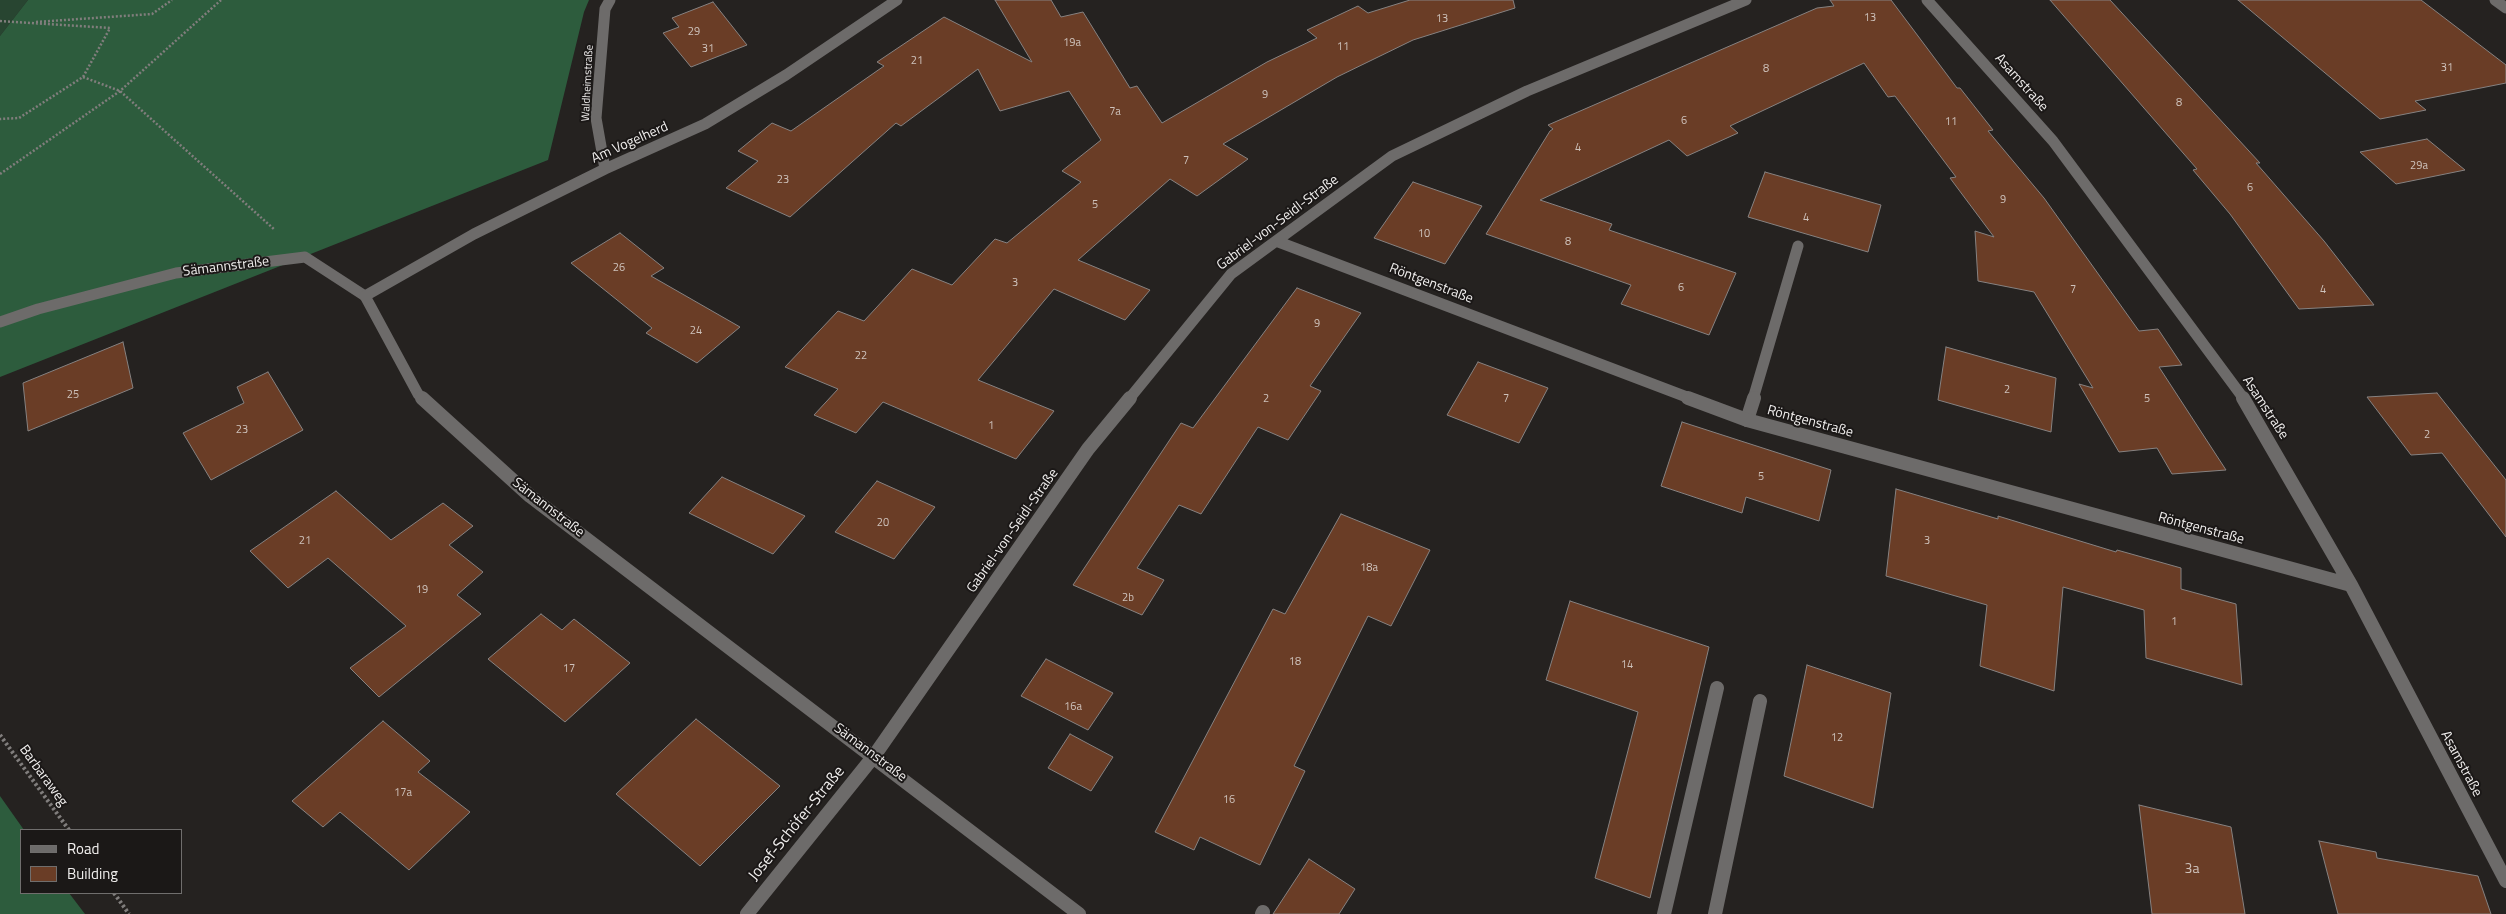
<!DOCTYPE html>
<meta charset="utf-8">
<style>
body{margin:0}
#map{position:relative;width:2506px;height:914px;overflow:hidden;background:#252220;font-family:"Titillium Web",sans-serif}
canvas{display:block}
.legend{position:absolute;left:20px;top:829px;width:162px;height:65px;box-sizing:border-box;background:#1b1817;border:1px solid #706e6d;margin:0;padding:6px 9px;list-style:none;font-size:15px;color:#f0eeed}
.legend li{display:flex;align-items:center;gap:10px;height:25px}
.legend b{width:25px;border:1px solid #706e6d}
</style>
<div id="map">
<canvas width="2506" height="914"></canvas>
<ul class="legend">
<li><b style="height:6px;background:#6d6b6a"></b>Road</li>
<li><b style="height:14px;background:#6a3d26"></b>Building</li>
</ul>
</div>
<script>
const c = document.querySelector('canvas').getContext('2d');
c.lineJoin = 'round';
function paint(path, color) { c.fillStyle = color; c.fill(path, 'evenodd'); }
const shape = rows => new Path2D(rows.map(r => 'M' + r).join(''));
function stroke(path, color, width, dash) { c.strokeStyle = color; c.lineWidth = width; c.lineCap = dash ? 'butt' : 'round'; c.setLineDash(dash || []); c.stroke(path); }
function write(font, color, halo, rows, align = 'center') {
  c.font = font + ' "Titillium Web",sans-serif'; c.lineWidth = 4; c.setLineDash([]); c.textBaseline = 'middle'; c.strokeStyle = halo; c.fillStyle = color; for (const [text, x, y, turn = 0] of rows) {
    c.save(); c.translate(x, y); c.rotate((+turn || 0) * Math.PI / 180); c.textAlign = isNaN(turn) ? turn : align; if (halo) c.strokeText(text, 0, 0); c.fillText(text, 0, 0); c.restore();
  }
}
paint(shape([
 [0,0,28,0,0,36]
]), '#284531');
paint(shape([
 [28,0,589,0,584,12,548,160,0,377,0,36],
 [0,796,24,830,21,830,21,893,69,893,85,914,0,914]
]), '#2d5c3d');
const building = shape([
 [995,0,1051,0,1061,17,1083,12,1130,88,1137,86,1162,123,1267,62,1317,38,1307,30,1358,6,1368,13,1410,0,1513,0,1515,8,1413,40,1337,77,1223,144,1248,159,1197,196,1170,179,1078,260,1150,290,1125,320,1054,289,978,380,1054,411,1016,459,883,402,856,433,814,415,838,389,785,367,838,311,864,321,912,269,952,285,995,239,1007,243,1081,182,1062,171,1101,140,1069,91,1000,111,978,69,901,126,896,123,790,217,726,188,758,161,738,151,772,123,791,131,884,66,877,62,944,17,1032,62,995,0],
 [1830,0,1891,0,1957,88,1960,88,1993,130,1988,131,2044,198,2139,331,2158,329,2182,365,2159,367,2226,470,2172,474,2157,448,2119,452,2079,384,2093,388,2034,292,1978,281,1975,231,1994,237,1950,178,1956,177,1895,96,1888,97,1864,63,1730,126,1738,133,1687,156,1669,140,1540,200,1612,224,1609,230,1736,273,1709,335,1621,304,1631,285,1486,234,1550,131,1553,129,1548,125,1817,8,1834,6,1830,0],
 [2050,0,2110,0,2260,163,2256,163,2324,241,2374,305,2299,309,2230,214,2193,170,2197,169,2050,0],
 [2238,0,2421,0,2506,65,2506,83,2415,101,2426,110,2380,119,2238,0],
 [713,2,747,45,691,67,663,33,679,27,672,18,713,2],
 [2427,139,2465,170,2396,184,2360,152,2427,139],
 [1765,172,1881,205,1868,252,1748,217,1765,172],
 [1413,182,1482,206,1445,264,1374,238,1413,182],
 [620,233,664,268,651,276,740,327,697,363,646,333,652,328,571,263,620,233],
 [1297,288,1361,313,1310,386,1321,391,1288,440,1258,427,1201,514,1179,505,1137,568,1164,580,1142,615,1073,585,1181,423,1193,428,1297,288],
 [123,342,133,388,28,431,23,383,123,342],
 [1946,347,2056,378,2051,432,1938,400,1946,347],
 [1478,362,1548,388,1519,443,1447,415,1478,362],
 [268,372,303,430,211,480,183,433,244,403,237,387,268,372],
 [2437,393,2506,480,2506,537,2442,453,2411,455,2367,397,2437,393],
 [1682,422,1831,470,1819,521,1746,497,1742,513,1661,486,1682,422],
 [722,477,805,516,773,554,689,513,722,477],
 [877,481,935,507,894,559,835,532,877,481],
 [1896,489,1998,519,1998,516,2116,552,2117,550,2181,568,2181,589,2236,604,2242,685,2146,658,2144,610,2063,587,2054,691,1980,666,1987,605,1886,576,1896,489],
 [336,491,391,540,443,503,473,526,449,545,483,572,457,595,481,614,379,697,350,668,406,626,328,558,288,588,250,551,336,491],
 [1341,514,1430,550,1391,626,1368,616,1294,766,1305,771,1260,865,1200,837,1194,850,1155,832,1273,609,1285,614,1341,514],
 [1570,601,1709,647,1650,898,1595,878,1638,712,1546,680,1570,601],
 [541,614,562,630,574,619,630,663,565,722,488,659,541,614],
 [1046,659,1113,693,1088,730,1021,696,1046,659],
 [1807,665,1891,693,1873,808,1784,776,1807,665],
 [696,719,780,786,700,866,616,794,696,719],
 [383,721,430,761,418,772,470,812,409,870,340,812,323,827,292,801,383,721],
 [1070,734,1113,757,1091,791,1048,768,1070,734],
 [2139,805,2231,827,2245,914,2152,914,2139,805],
 [2319,841,2376,852,2377,858,2478,876,2491,914,2338,914,2319,841],
 [1309,859,1355,889,1339,914,1273,914,1309,859]
]);
paint(building, '#6a3d26');
stroke(building, '#868281', 1);
stroke(shape([
 [0,21,110,28,83,77,19,118,0,119],
 [36,22,152,14,172,0],
 [83,77,120,91,275,230],
 [0,174,120,91,221,0]
]), '#817e7d', 2.5, [2, 2]);
stroke(shape([
 [0,735,69,830],
 [114,893,129,914]
]), '#817e7d', 4, [2.5, 2.5]);
stroke(shape([
 [0,322,38,309,176,273,305,257,365,296],
 [1753,399,1798,246]
]), '#6d6b6a', 11);
stroke(shape([
 [1747,420,1754,398],
 [1262,914,1263,912],
 [1664,914,1717,688],
 [1715,914,1760,701]
]), '#6d6b6a', 14);
stroke(shape([
 [1927,0,2053,141,2244,399],
 [605,169,596,118,605,9,610,0],
 [1276,241,1692,399],
 [423,399,418,394,365,296,474,234,605,169,705,124,786,75,897,0],
 [1129,399,1231,274,1392,156,1527,91,1746,0]
]), '#6d6b6a', 11);
stroke(shape([
 [422,398,530,496,1079,914],
 [1688,398,1747,420,2351,585],
 [2243,398,2351,585,2506,881],
 [747,914,874,756,1088,449,1130,398]
]), '#6d6b6a', 14);
stroke(shape([
 [2495,0,2506,8]
]), '#6d6b6a', 11);
write('11px', '#cec2bb', null, [
 ["13",1870,18],
 ["13",1442,19],
 ["29",694,32],
 ["19a",1072,43],
 ["11",1343,47],
 ["31",708,49],
 ["21",917,61],
 ["31",2447,68],
 ["8",1766,69],
 ["9",1265,95],
 ["8",2179,103],
 ["7a",1115,112],
 ["6",1684,121],
 ["11",1951,122],
 ["4",1578,148],
 ["7",1186,161],
 ["29a",2419,166],
 ["23",783,180],
 ["6",2250,188],
 ["9",2003,200],
 ["5",1095,205],
 ["4",1806,218],
 ["10",1424,234],
 ["8",1568,242],
 ["26",619,268],
 ["3",1015,283],
 ["6",1681,288],
 ["7",2073,290],
 ["4",2323,290],
 ["9",1317,324],
 ["24",696,331],
 ["22",861,356],
 ["2",2007,390],
 ["25",73,395],
 ["2",1266,399],
 ["7",1506,399],
 ["5",2147,399],
 ["1",991,426],
 ["23",242,430],
 ["2",2427,435],
 ["5",1761,477],
 ["20",883,523],
 ["21",305,541],
 ["3",1927,541],
 ["18a",1369,568],
 ["19",422,590],
 ["2b",1128,598],
 ["1",2174,622],
 ["18",1295,662],
 ["14",1627,665],
 ["17",569,669],
 ["16a",1073,707],
 ["12",1837,738],
 ["17a",403,793],
 ["16",1229,800]
]);
write('11px', '#f0eeed', '#1b1817', [
 ["Waldheimstraße",588,83,-87]
]);
write('14px', '#f0eeed', '#1b1817', [
 ["Asamstraße",2021,83,48],
 ["Am Vogelherd",630,143,-24],
 ["Gabriel-von-Seidl-Straße",1278,223,-37],
 ["Sämannstraße",226,267,-7],
 ["Röntgenstraße",1431,284,21],
 ["Asamstraße",2265,408,57],
 ["Röntgenstraße",1810,422,15],
 ["Sämannstraße",548,508,38],
 ["Röntgenstraße",2201,529,15],
 ["Gabriel-von-Seidl-Straße",1013,531,-55],
 ["Sämannstraße",870,753,37],
 ["Asamstraße",2461,764,62],
 ["Barbaraweg",43,776,54]
]);
write('14px', '#cec2bb', null, [
 ["3a",2192,870]
]);
write('16px', '#f0eeed', '#1b1817', [
 ["Josef-Schöfer-Straße",797,824,-51]
]);
</script>
